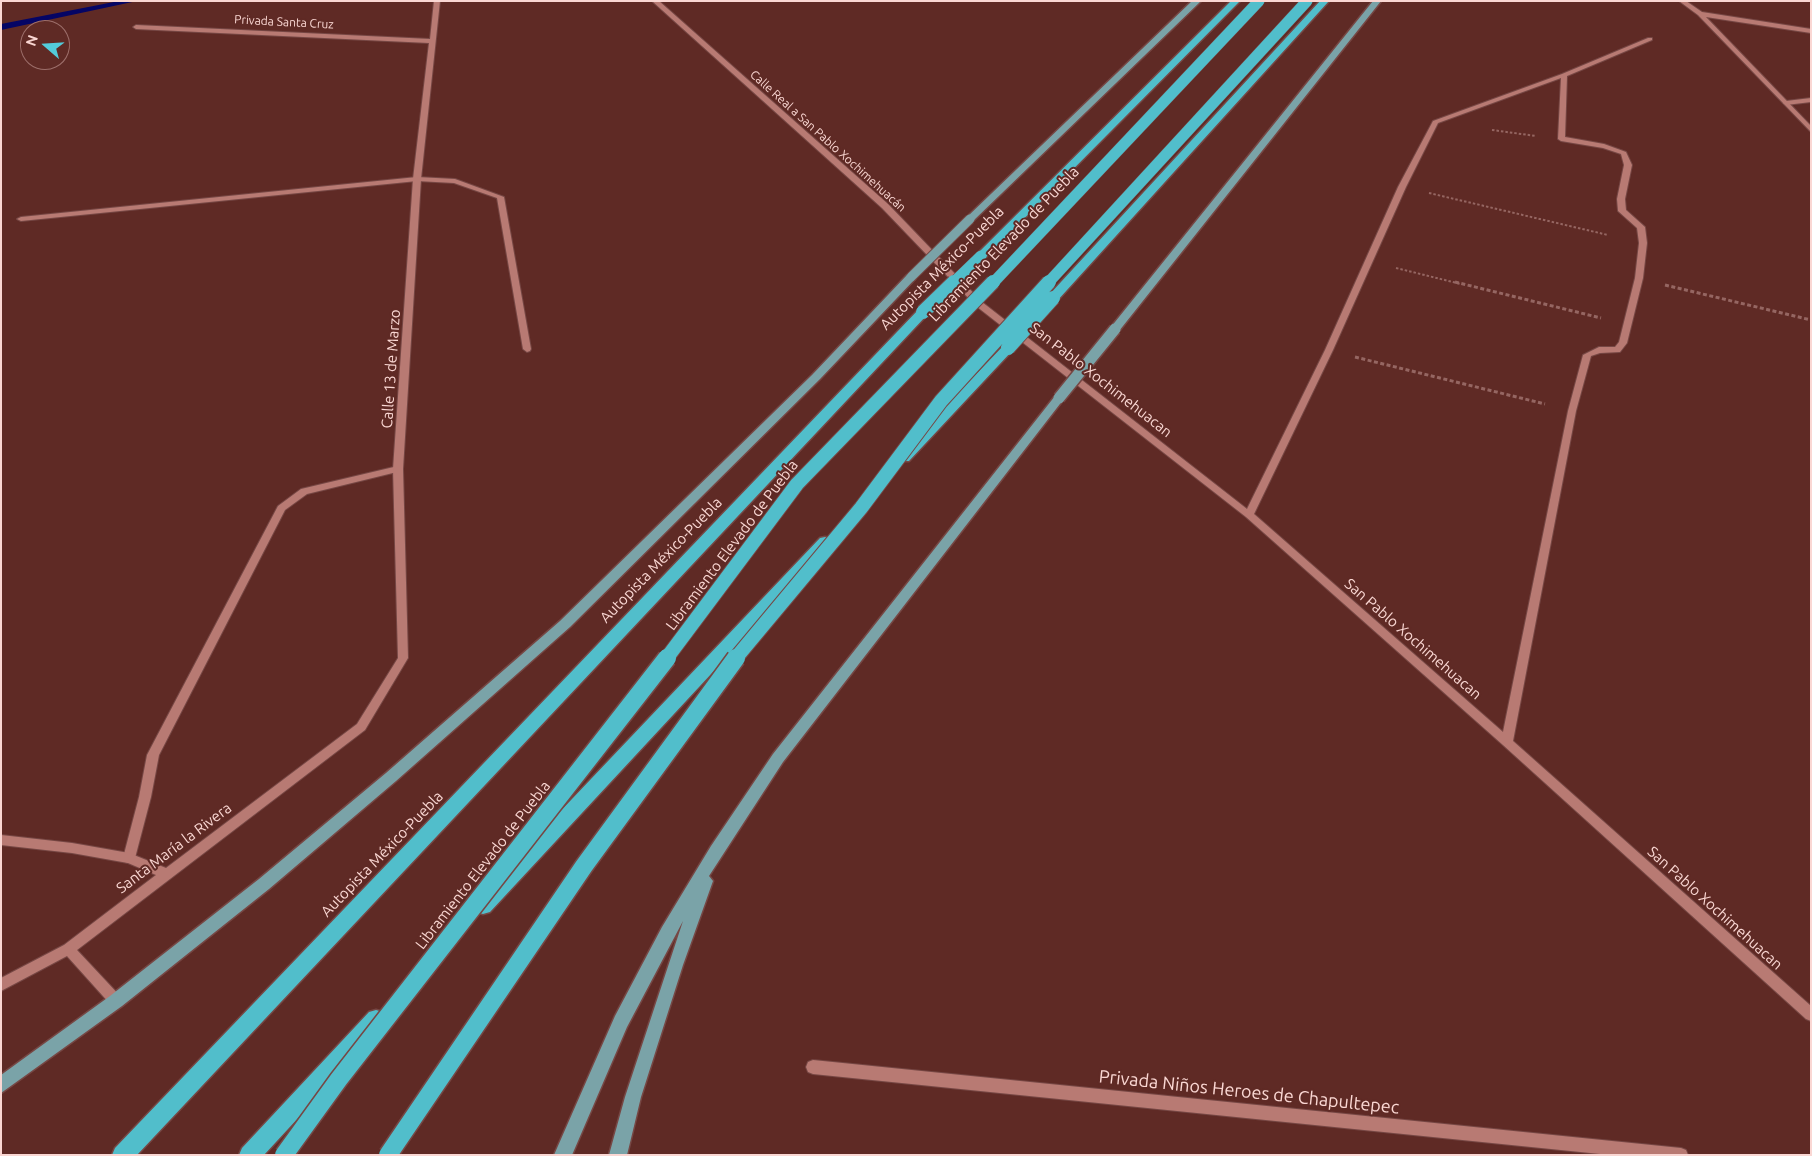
<!DOCTYPE html>
<meta charset="utf-8">
<style>
body{margin:0}
#map{position:relative;width:1812px;height:1156px;overflow:hidden;background:#5f2a25;font-family:Ubuntu,sans-serif}
canvas{display:block}
.frame{position:absolute;inset:0;border:2px solid #fad7d3;pointer-events:none}
.north{position:absolute;left:20px;top:20px;width:50px;height:50px;box-sizing:border-box;background:#5f2a25;border:1px solid #9d6f6b;border-radius:50%;rotate:289deg;font-size:14px;font-weight:700;line-height:20px;text-align:center;color:#fad7d3}
.north::after{content:'';display:block;margin:auto;width:18px;height:22px;background:#53cbda;clip-path:polygon(50% 0,100% 100%,50% 72%,0 100%)}
</style>
<div id="map">
<canvas width="1812" height="1156"></canvas>
<div class="frame"></div>
<div class="north">N</div>
</div>
<script>
const c = document.querySelector('canvas').getContext('2d');
c.lineJoin = 'round';
const shape = rows => new Path2D(rows.map(r => 'M' + r).join(''));
function paint(path, color) { c.fillStyle = color; c.fill(path, 'evenodd'); }
function stroke(path, color, width, dash) { c.strokeStyle = color; c.lineWidth = width; c.lineCap = dash ? 'butt' : 'round'; c.setLineDash(dash || []); c.stroke(path); }
function write(font, color, halo, rows, align = 'center') {
  c.font = font + ' Ubuntu,sans-serif'; c.lineWidth = 4; c.setLineDash([]); c.textBaseline = 'middle'; c.strokeStyle = halo; c.fillStyle = color; for (const [text, x, y, turn = 0] of rows) {
    c.save(); c.translate(x, y); c.rotate((+turn || 0) * Math.PI / 180); c.textAlign = isNaN(turn) ? turn : align; if (halo) c.strokeText(text, 0, 0); c.fillText(text, 0, 0); c.restore();
  }
}
paint(shape([
 [119,1,137,1,1,30,1,24,119,1]
]), '#050565');
const service = shape([
 [1811,98,1811,102,1786,105,1783,103,1786,101,1811,98],
 [417,177,455,179,504,197,531,349,530,351,527,352,523,349,497,198,454,183,417,181,21,221,17,219,21,217,417,177],
 [398,466,401,467,403,469,401,471,307,494,285,510,159,755,151,797,135,858,133,862,129,863,125,862,123,858,139,797,147,755,278,506,301,489,398,466]
]);
const minor = shape([
 [434,1,440,1,421,179,403,469,408,658,365,730,77,950,121,997,122,1001,121,1005,116,1007,111,1005,67,956,1,991,1,978,64,945,156,875,128,863,72,853,1,845,1,835,72,843,129,853,166,868,357,724,398,658,393,469,413,179,429,43,136,29,133,27,136,25,430,39,434,1],
 [652,1,659,1,888,204,982,302,1247,509,1325,350,1398,187,1433,121,1562,74,1648,38,1652,38,1652,40,1567,76,1565,137,1604,144,1626,152,1632,165,1625,199,1626,210,1645,227,1647,243,1643,278,1627,343,1620,352,1600,353,1591,356,1576,411,1513,741,1811,1006,1811,1021,1806,1019,1503,745,1246,517,976,306,882,208,652,1],
 [1561,78,1558,139,1561,141,1603,148,1621,154,1624,165,1617,199,1618,211,1637,228,1639,243,1635,278,1619,342,1615,347,1599,347,1583,355,1568,411,1503,732,1254,514,1333,350,1406,187,1438,123,1561,78],
 [1679,1,1686,1,1702,12,1811,29,1811,33,1706,17,1811,126,1811,132,1698,15,1679,1],
 [813,1060,1681,1148,1686,1150,1688,1155,1610,1155,813,1074,808,1072,806,1067,808,1062,813,1060]
]);
const primary = shape([
 [1192,1,1201,1,973,221,967,221,967,217,1192,1],
 [1373,1,1381,1,1119,331,1111,331,1110,329,1111,327,1373,1],
 [911,274,915,275,915,279,820,379,570,627,396,781,269,889,122,1006,1,1093,1,1075,110,996,259,879,386,773,560,621,812,375,907,275,911,274],
 [1059,394,1064,398,1063,400,783,762,709,876,713,881,683,965,641,1097,627,1155,609,1155,625,1097,683,921,627,1027,572,1155,554,1155,615,1016,662,927,711,846,773,754,1055,396,1059,394]
]);
const motorway = shape([
 [1231,1,1240,1,985,258,977,258,975,256,977,254,1231,1],
 [1320,1,1329,1,1057,301,1049,301,1047,298,1049,295,1320,1],
 [923,308,929,312,927,315,137,1155,112,1155,115,1148,919,309,923,308],
 [1008,344,1012,345,1014,348,1012,351,909,461,899,461,897,458,899,455,1004,345,1008,344],
 [825,537,830,538,832,542,830,546,490,912,483,914,476,912,474,906,476,900,820,538,825,537],
 [376,1010,383,1012,386,1019,383,1026,264,1155,239,1155,242,1148,369,1012,376,1010]
]);
stroke(service, '#764744', 2);
stroke(minor, '#764744', 2);
stroke(primary, '#764744', 3);
stroke(motorway, '#764744', 3);
stroke(shape([
 [1492,130,1536,136],
 [1429,193,1608,235],
 [1396,268,1461,284]
]), '#956662', 2, [2.5, 2]);
stroke(shape([
 [1455,282,1601,318],
 [1665,285,1811,320],
 [1355,357,1545,404]
]), '#956662', 3, [4, 2.5]);
paint(service, '#b87a73');
paint(minor, '#b87a73');
paint(primary, '#7aa3a8');
paint(motorway, '#51becb');
const primaryBridgeFar1 = shape([
 [911,277,970,219]
]);
const primaryBridge = shape([
 [1059,398,1115,329]
]);
const motorwayBridgeFar2 = shape([
 [952,284,981,256],
 [992,284,1259,1],
 [1047,284,1307,1]
]);
const motorwayBridgeFar1 = shape([
 [923,312,954,282],
 [1008,348,1053,298],
 [666,659,797,484,993,282],
 [735,659,861,508,941,401,1049,282]
]);
const motorwayBridge = shape([
 [284,1155,339,1079,667,658],
 [388,1155,584,866,736,658]
]);
stroke(primaryBridgeFar1, '#764744', 11, []);
stroke(primaryBridge, '#764744', 14, []);
stroke(motorwayBridgeFar2, '#764744', 12, []);
stroke(motorwayBridgeFar1, '#764744', 16, []);
stroke(motorwayBridge, '#764744', 21, []);
stroke(primaryBridgeFar1, '#7aa3a8', 9);
stroke(primaryBridge, '#7aa3a8', 11);
stroke(motorwayBridgeFar2, '#51becb', 11);
stroke(motorwayBridgeFar1, '#51becb', 14);
stroke(motorwayBridge, '#51becb', 18);
write('12px', '#fad7d3', '#5f2a25', [
 ["Privada Santa Cruz",284,22,3],
 ["Calle Real a San Pablo Xochimehuacán",828,141,42]
]);
write('15px', '#fad7d3', '#5f2a25', [
 ["Libramiento Elevado de Puebla",1004,244,-46],
 ["Autopista México-Puebla",942,268,-45],
 ["Calle 13 de Marzo",391,369,-86],
 ["San Pablo Xochimehuacan",1101,380,38],
 ["Libramiento Elevado de Puebla",732,545,-53],
 ["Autopista México-Puebla",661,560,-46],
 ["San Pablo Xochimehuacan",1413,639,41],
 ["Santa María la Rivera",174,848,-37],
 ["Autopista México-Puebla",382,854,-46],
 ["Libramiento Elevado de Puebla",483,865,-52],
 ["San Pablo Xochimehuacan",1715,908,42]
]);
write('18px', '#fad7d3', '#5f2a25', [
 ["Privada Niños Heroes de Chapultepec",1249,1092,6]
]);
</script>
